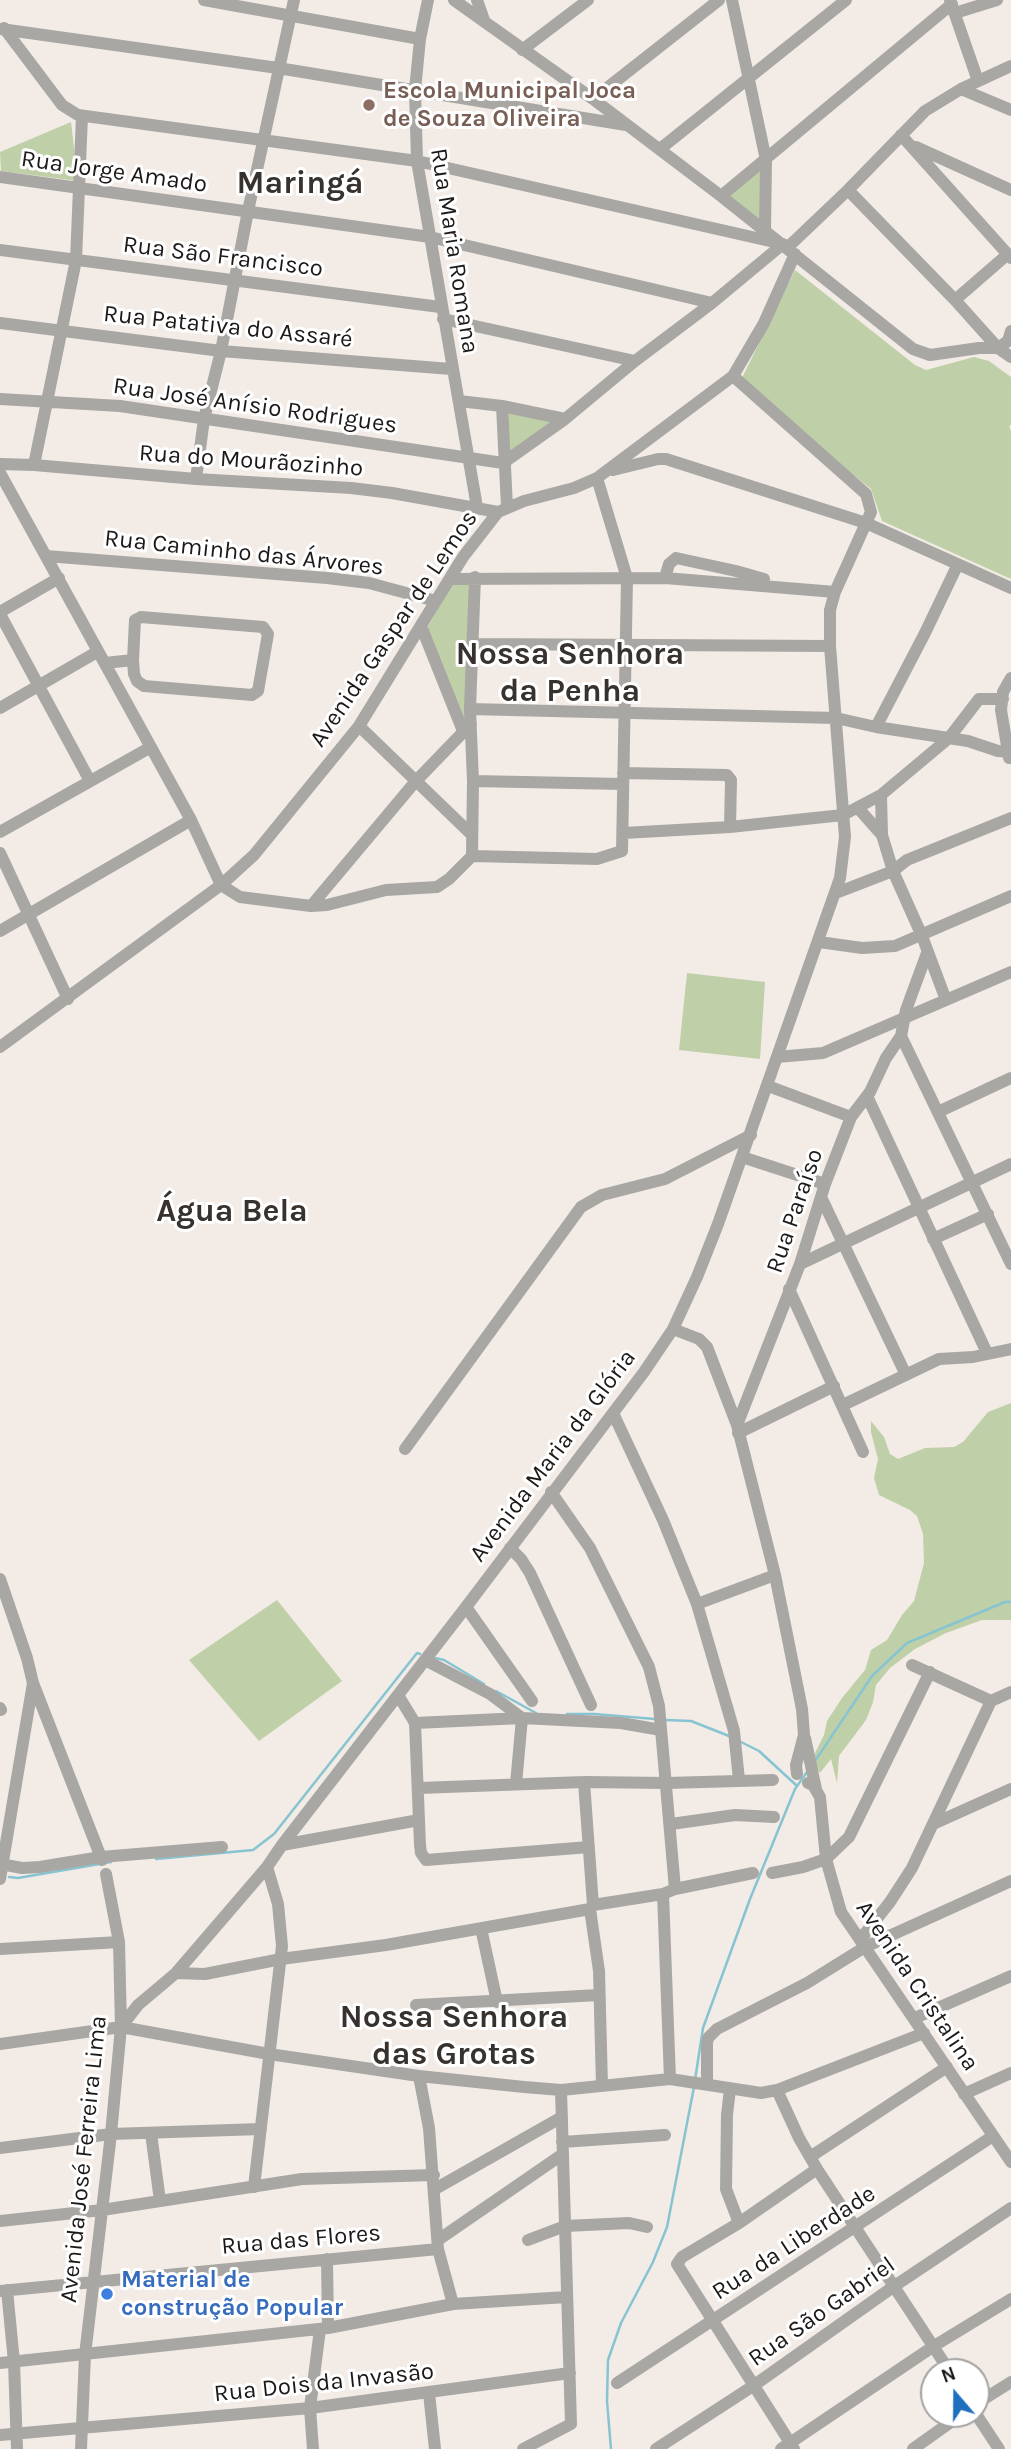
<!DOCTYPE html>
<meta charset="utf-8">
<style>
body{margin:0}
#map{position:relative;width:1011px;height:2449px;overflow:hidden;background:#f3ebe6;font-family:Karla,sans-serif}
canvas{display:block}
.north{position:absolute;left:920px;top:2358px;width:70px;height:70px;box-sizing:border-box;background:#fff;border:2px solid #a4a3a3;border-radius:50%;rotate:340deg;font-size:19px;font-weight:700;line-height:28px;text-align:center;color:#1c1918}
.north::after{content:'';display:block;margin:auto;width:24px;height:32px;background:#1e70be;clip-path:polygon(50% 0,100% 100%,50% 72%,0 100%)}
</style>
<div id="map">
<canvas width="1011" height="2449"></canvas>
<div class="north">N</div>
</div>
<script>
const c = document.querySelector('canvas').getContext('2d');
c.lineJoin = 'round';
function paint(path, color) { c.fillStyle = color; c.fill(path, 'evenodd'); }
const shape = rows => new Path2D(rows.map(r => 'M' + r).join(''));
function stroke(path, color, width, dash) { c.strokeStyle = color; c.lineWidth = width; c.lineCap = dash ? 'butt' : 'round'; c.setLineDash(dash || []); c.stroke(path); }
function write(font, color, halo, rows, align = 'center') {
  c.font = font + ' Karla,sans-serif'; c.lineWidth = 6; c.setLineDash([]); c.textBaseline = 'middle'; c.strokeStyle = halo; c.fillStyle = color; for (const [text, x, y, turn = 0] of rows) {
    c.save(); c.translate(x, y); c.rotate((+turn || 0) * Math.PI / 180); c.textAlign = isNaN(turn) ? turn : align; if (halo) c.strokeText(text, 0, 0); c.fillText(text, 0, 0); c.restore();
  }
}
paint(shape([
 [71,122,78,181,1,171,0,152],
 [766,160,765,230,721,196],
 [795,270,915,365,926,370,974,357,989,361,1011,377,1011,425,1009,426,1011,431,1011,579,882,521,871,489,739,384],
 [508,411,561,421,507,456],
 [469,583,467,720,462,722,427,628,452,584],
 [687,973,765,982,760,1059,679,1050],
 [1011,1403,1011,1620,982,1620,946,1633,915,1649,890,1668,876,1685,873,1702,866,1720,839,1756,837,1783,831,1759,820,1773,811,1761,824,1735,827,1721,842,1698,865,1670,871,1650,887,1640,902,1615,914,1601,924,1563,923,1534,917,1516,910,1510,879,1495,874,1478,878,1459,871,1432,871,1421,884,1437,890,1454,898,1459,925,1448,954,1447,963,1442,988,1412],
 [277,1600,342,1681,259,1741,189,1660]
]), '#bfd0a8');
stroke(shape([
 [435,1658,444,1660,484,1684],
 [496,1691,536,1713],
 [567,1714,594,1714,655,1719],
 [665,1720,691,1721,729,1736],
 [741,1742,759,1751,796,1785],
 [815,1761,872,1676,907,1643,1005,1602,1011,1602],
 [156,1859,253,1850,274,1834,417,1653,420,1654],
 [9,1877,18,1878,111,1862],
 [695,2080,703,2028,750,1899,795,1789,807,1772],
 [611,2449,607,2401,608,2360,621,2323,653,2262,667,2227,694,2087]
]), '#87c4d1', 2.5);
stroke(shape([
 [204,0,420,39],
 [428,0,420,39,415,90,417,161,477,507],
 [454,0,593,99,721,196,913,349,930,355,979,348,998,348,1011,357],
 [477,0,484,20],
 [732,0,766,160,765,230],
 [950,0,978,81],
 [955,13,997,0],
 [4,28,62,105,78,115,417,161,783,244],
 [1,29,278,68,626,125],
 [522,50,588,0],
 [961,89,1011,110],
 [593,99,719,0],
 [901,135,1011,258],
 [916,147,1011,190],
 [660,149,846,0],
 [0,177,430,237,712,303],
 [848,190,955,300,998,348],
 [721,196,952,4],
 [787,248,848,190,925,111,961,89,1011,66],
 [0,250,440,307],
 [955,300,1008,254],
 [443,319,635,361],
 [0,323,221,351,451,369],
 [998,348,1008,341,1011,331],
 [0,399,120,406,503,463],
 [459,401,502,406,565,419],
 [502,406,507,507],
 [503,463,565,419,635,361,712,303,783,244],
 [0,464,34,465,196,479,351,488,392,493,498,512],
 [34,465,76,260,82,116],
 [613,470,658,459,666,459,866,523,1011,588],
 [0,473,191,820,221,885,240,897,311,906,327,905,386,890,437,887,449,879,472,856],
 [196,479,204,419,221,351,248,211,294,0],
 [46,556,327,578,369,583,436,601],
 [665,578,669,564,676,558,736,571,764,579],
 [451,579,665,578,835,592],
 [0,612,59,578],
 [0,614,90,781],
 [141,617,263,627,268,634,258,691,252,695,144,686,137,681,134,674,133,660,135,620,141,617],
 [421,626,463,731],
 [473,644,830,646],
 [105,663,133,660],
 [0,708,97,652],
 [470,709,836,718,876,727,968,741,998,751,1011,752],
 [359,726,471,834],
 [876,727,925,633,957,566],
 [1009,758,1001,710,1003,692,1011,678],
 [623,773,727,775,731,780,730,827],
 [473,781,623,784],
 [881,795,882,835,893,871,922,936,946,1000],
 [858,808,882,835],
 [0,832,151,747],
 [624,833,730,827,843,815,881,795,949,738,979,699,1003,699],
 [0,853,68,999],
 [472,856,597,859,622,851,627,578,597,478],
 [472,856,473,781,470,709,475,577],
 [836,893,893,871,907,860,1011,818],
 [311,906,415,782,471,724],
 [0,931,191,820],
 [819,942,862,948,895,946,1011,896],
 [901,1036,1011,1264],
 [0,1047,221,885,254,855,359,726,463,557,498,512,524,501,574,488,597,478,733,376,764,323,795,254],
 [777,1057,823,1053,1011,972],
 [768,1086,851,1117],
 [867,1096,987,1353],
 [938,1112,1011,1078],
 [742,1157,825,1184],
 [822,1199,906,1375],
 [933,1239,988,1214],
 [800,1264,1011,1164],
 [789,1289,863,1452],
 [673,1329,699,1339,707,1347,737,1425,775,1575,802,1709,804,1735,796,1765,797,1774],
 [843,1405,939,1359,973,1357,1011,1349],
 [613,1413,663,1520,697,1604,734,1731,739,1780],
 [737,1425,800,1264,825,1184,851,1117,870,1092,886,1058,901,1036,906,1010,927,953],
 [738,1433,834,1386],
 [405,1449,581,1207,602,1195,665,1179,751,1135],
 [551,1492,590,1548,649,1667,659,1706,675,1889],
 [510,1548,521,1559,530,1573,591,1705],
 [0,1579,27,1658,33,1683,102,1860],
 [697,1604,775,1575],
 [466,1607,532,1701],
 [425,1660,490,1694,522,1718,516,1784],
 [912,1665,991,1701],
 [398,1695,415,1723,420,1845,421,1853,426,1860,589,1847],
 [0,1708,1,1710],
 [415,1723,522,1718,621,1723,661,1730],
 [805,1738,816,1789],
 [584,1782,593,1905],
 [808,1783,813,1785,820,1797,826,1859,841,1912,1011,2162],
 [419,1788,584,1782,667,1783,773,1780],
 [671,1824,735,1815,774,1817],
 [933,1824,1011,1789],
 [282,1845,419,1820],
 [0,1864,22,1868,40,1867,101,1857,222,1847],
 [772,1873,803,1867,826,1859,849,1837,930,1672],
 [0,1879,33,1683],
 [663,1894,670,2079],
 [590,1909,599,1971,602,2086],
 [481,1928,497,2002],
 [860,1940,890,1902,912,1868,991,1701,1011,1692],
 [0,1949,119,1942],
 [176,1973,205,1974,281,1959,386,1945,590,1909,593,1905,663,1894,675,1889,753,1873],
 [416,2005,599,1995],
 [915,2018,1011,1976],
 [121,2027,138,2005,176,1973,267,1867,282,1845,466,1607,644,1372,673,1329,697,1277,718,1224,840,878,845,837,830,646,830,610,835,592,871,512,866,494,733,376],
 [0,2044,121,2027,269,2054,419,2076,524,2087,561,2090,670,2079,761,2093,777,2090,924,2033],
 [419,2076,429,2128,438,2249,453,2304],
 [707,2084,707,2043,708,2038,717,2029,807,1983,865,1947,1011,1881],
 [730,2089,727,2115,726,2189,739,2223],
 [777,2090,799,2138,817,2169,950,2372],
 [964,2094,1011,2073],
 [151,2133,160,2201],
 [562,2142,665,2135],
 [0,2148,111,2134,261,2129],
 [810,2157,947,2067],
 [254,2187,282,1946,278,1904,267,1867],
 [435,2189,562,2117],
 [0,2221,102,2210,302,2179,434,2175],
 [438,2240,563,2154],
 [528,2240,565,2226,629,2223,647,2227],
 [327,2259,328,2328],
 [7,2290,14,2362,17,2449],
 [0,2291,438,2249],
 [0,2363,328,2328,453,2304,567,2297],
 [617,2383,993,2136],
 [429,2393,435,2449],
 [976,2404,1011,2382],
 [976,2414,999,2449],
 [0,2435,310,2408,570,2373],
 [81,2449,85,2355,111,2134,121,2027,119,1942,106,1874],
 [313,2449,310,2408,320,2329],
 [523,2449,571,2424,561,2090],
 [656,2449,753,2386,893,2287,1011,2208],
 [781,2449,934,2346,1011,2299],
 [794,2449,677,2264,682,2257,739,2223,817,2169],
 [913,2449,962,2414]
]), '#a8a7a3', 12);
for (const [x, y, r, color] of [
 [369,105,7,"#8d6e63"],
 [107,2294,7,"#3f7fe0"]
]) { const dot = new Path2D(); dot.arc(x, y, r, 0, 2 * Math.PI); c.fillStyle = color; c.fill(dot); stroke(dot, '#fff', 2.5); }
write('bold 24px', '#785e54', '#fff', [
 ["Escola Municipal Joca",383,91],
 ["de Souza Oliveira",383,119]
], 'left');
write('24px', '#1c1918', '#fff', [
 ["Rua Jorge Amado",114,172,8],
 ["Rua Maria Romana",454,251,81],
 ["Rua São Francisco",223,257,7],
 ["Rua Patativa do Assaré",228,327,6],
 ["Rua José Anísio Rodrigues",255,406,8],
 ["Rua do Mourãozinho",251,461,4],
 ["Rua Caminho das Árvores",244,553,6],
 ["Avenida Gaspar de Lemos",394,629,-56],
 ["Rua Paraíso",795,1211,-71],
 ["Avenida Maria da Glória",553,1456,-53],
 ["Avenida Cristalina",917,1986,56],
 ["Avenida José Ferreira Lima",84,2159,-84],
 ["Rua das Flores",301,2240,-5],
 ["Rua da Liberdade",794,2243,-33],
 ["Rua São Gabriel",822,2312,-35],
 ["Rua Dois da Invasão",324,2383,-6]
]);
write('bold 24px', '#366cbe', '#fff', [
 ["Material de",121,2280],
 ["construção Popular",121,2308]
], 'left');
write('bold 32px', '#38322e', '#fff', [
 ["Maringá",300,184],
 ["Nossa Senhora",570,655],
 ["da Penha",570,692],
 ["Água Bela",232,1212],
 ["Nossa Senhora",454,2018],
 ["das Grotas",454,2055]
]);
</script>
